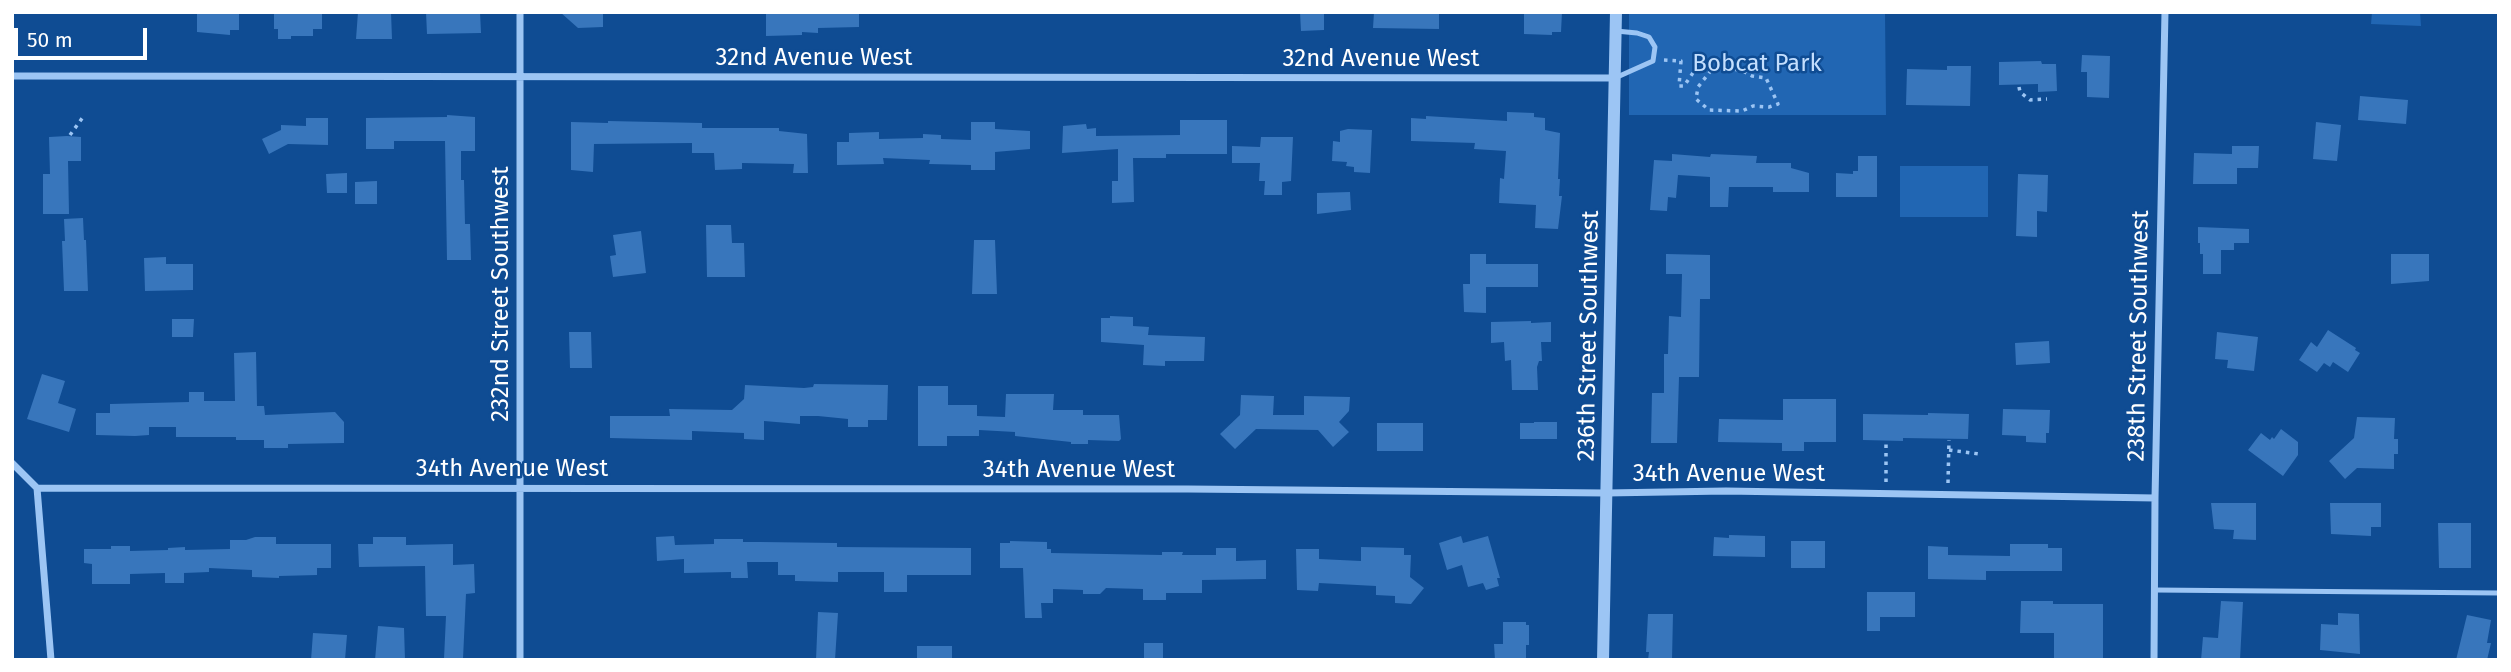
<!DOCTYPE html>
<style>
body{margin:0}
#map{position:relative;width:2511px;height:672px;overflow:hidden;background:#0f4c93;font-family:"Fira Sans",sans-serif}
canvas{display:block}
.frame{position:absolute;inset:0;border:14px solid #fff;pointer-events:none}
.scale{position:absolute;left:14px;top:28px;width:133px;height:32px;box-sizing:border-box;border:4px solid #fff;border-top:0;padding-left:9px;font-size:21px;line-height:24px;white-space:nowrap;color:#fff;-webkit-text-stroke:5px #0f4c93;paint-order:stroke}
</style>
<div id="map">
<canvas width="2511" height="672"></canvas>
<div class="frame"></div>
<div class="scale">50 m</div>
</div>
<script>
const c = document.querySelector('canvas').getContext('2d');
c.lineJoin = 'round';
function paint(path, color) { c.fillStyle = color; c.fill(path, 'evenodd'); }
const shape = rows => new Path2D(rows.map(r => 'M' + r).join(''));
function stroke(path, color, width, dash) { c.strokeStyle = color; c.lineWidth = width; c.lineCap = dash ? 'butt' : 'round'; c.setLineDash(dash || []); c.stroke(path); }
function write(font, color, halo, rows, align = 'center') {
  c.font = font + ' "Fira Sans",sans-serif'; c.lineWidth = 5; c.setLineDash([]); c.textBaseline = 'middle'; c.strokeStyle = halo; c.fillStyle = color; for (const [text, x, y, turn = 0] of rows) {
    c.save(); c.translate(x, y); c.rotate((+turn || 0) * Math.PI / 180); c.textAlign = isNaN(turn) ? turn : align; if (halo) c.strokeText(text, 0, 0); c.fillText(text, 0, 0); c.restore();
  }
}
paint(shape([
 [1629,12,1885,12,1886,115,1629,115],
 [2372,12,2420,12,2421,26,2371,24],
 [1900,166,1988,166,1988,217,1900,217]
]), '#2166b3');
paint(shape([
 [197,12,239,13,239,30,230,30,230,35,197,32],
 [274,12,322,12,322,29,313,29,313,36,291,36,291,39,278,39,278,29,274,29],
 [358,12,391,12,392,39,356,39],
 [426,12,480,12,481,33,427,34],
 [560,12,603,12,603,27,578,28],
 [859,12,859,27,818,28,818,33,802,32,802,35,766,36,766,13],
 [1300,12,1324,12,1324,30,1301,31],
 [1374,12,1439,12,1439,29,1373,28],
 [1524,12,1562,12,1561,32,1552,32,1552,35,1524,34],
 [2082,55,2110,56,2109,98,2087,97,2087,72,2081,72],
 [2041,61,2042,64,2056,64,2057,91,2038,92,2038,84,1999,85,1999,62],
 [1947,66,1971,66,1970,106,1906,105,1907,69,1947,70],
 [2360,96,2408,100,2406,124,2358,120],
 [1507,112,1534,113,1534,117,1545,118,1545,130,1560,133,1558,179,1560,179,1559,196,1562,196,1558,229,1535,228,1536,205,1499,203,1500,178,1504,179,1506,151,1474,149,1475,143,1411,141,1411,118,1426,119,1426,116,1507,121],
 [447,115,475,117,475,151,461,151,461,180,464,180,465,224,470,224,471,260,447,260,445,141,394,141,394,149,366,149,366,118,447,117],
 [306,118,328,118,328,145,288,144,269,154,262,139,281,130,281,125,306,126],
 [1180,120,1227,120,1227,154,1166,154,1166,158,1133,158,1134,202,1112,203,1112,181,1118,181,1118,149,1062,153,1063,126,1086,124,1087,129,1096,128,1096,136,1180,135],
 [608,121,702,123,702,128,779,128,779,131,807,134,808,173,793,173,794,164,742,163,742,169,715,170,714,153,692,153,692,143,594,144,593,172,571,170,571,122,608,123],
 [971,122,995,122,995,129,1030,131,1030,149,995,152,995,170,971,170,971,165,929,164,930,160,883,158,884,164,837,165,837,142,849,142,849,133,879,132,879,139,923,138,923,134,941,135,941,139,971,140],
 [2316,122,2341,125,2337,161,2313,159],
 [1348,129,1372,130,1370,173,1354,172,1354,167,1346,166,1347,162,1332,161,1333,141,1340,142,1340,131],
 [67,136,81,137,81,161,68,161,69,214,43,214,43,174,50,174,49,137],
 [1261,137,1293,137,1291,181,1282,182,1282,195,1264,195,1265,181,1259,181,1260,163,1232,163,1232,146,1260,147],
 [2232,146,2259,146,2258,168,2237,168,2237,184,2193,184,2194,153,2232,154],
 [1672,154,1710,157,1711,154,1757,156,1756,163,1791,163,1791,168,1809,173,1809,192,1773,192,1773,187,1729,187,1728,207,1710,207,1710,177,1678,175,1676,198,1668,197,1667,211,1650,210,1654,160,1672,161],
 [1858,156,1877,156,1877,197,1836,197,1836,173,1853,174,1853,171,1858,171],
 [347,173,347,193,327,193,326,174],
 [2018,174,2048,175,2047,212,2037,211,2037,237,2016,236],
 [377,181,377,204,355,204,355,182],
 [1350,192,1351,210,1317,214,1317,193],
 [83,218,84,240,86,240,88,291,64,291,62,241,65,241,64,219],
 [706,225,731,225,732,243,744,243,745,277,707,277],
 [2198,227,2249,229,2249,243,2234,243,2234,250,2221,250,2221,274,2203,274,2203,254,2200,254,2200,243,2198,243],
 [641,231,646,273,613,277,610,256,616,255,613,235],
 [974,240,995,240,997,294,972,294],
 [1470,254,1486,254,1486,264,1538,264,1538,287,1486,287,1486,313,1464,312,1463,284,1470,284],
 [1666,254,1710,255,1710,299,1700,299,1699,377,1679,377,1677,443,1651,443,1652,393,1664,393,1664,354,1668,354,1669,316,1681,317,1682,274,1666,274],
 [2391,254,2429,254,2429,281,2391,284],
 [166,257,166,264,193,264,193,290,145,291,144,258],
 [1110,316,1133,317,1133,326,1149,327,1148,335,1205,337,1204,361,1165,361,1165,366,1143,365,1144,345,1101,342,1101,318,1110,318],
 [172,319,194,319,193,337,172,337],
 [1531,321,1531,323,1551,322,1551,342,1541,342,1542,361,1539,361,1537,367,1538,390,1512,390,1511,360,1505,361,1504,342,1491,343,1491,322],
 [2328,330,2356,348,2355,350,2360,353,2348,372,2333,362,2330,367,2324,363,2317,372,2299,360,2311,342,2317,347],
 [569,332,591,332,592,368,570,368],
 [2217,332,2258,337,2254,371,2227,368,2228,360,2215,359],
 [2049,341,2050,363,2016,365,2015,343],
 [256,352,257,406,264,406,265,415,335,412,344,422,344,443,288,444,288,448,264,448,264,440,236,440,236,437,176,437,176,427,149,427,149,435,135,436,96,435,96,413,110,413,110,404,189,402,189,392,204,392,204,401,235,401,234,353],
 [42,374,65,381,58,403,76,409,69,432,27,419],
 [814,384,888,385,887,420,868,420,868,427,848,427,848,419,818,416,800,416,800,424,764,421,764,440,744,439,744,433,692,431,692,440,610,438,610,416,670,416,669,409,732,410,744,399,745,385,804,388,813,387],
 [918,386,948,386,948,405,977,405,977,416,1005,417,1006,394,1054,394,1053,410,1083,410,1083,415,1119,415,1121,439,1119,441,1088,440,1088,444,1071,444,1071,442,1015,436,1015,432,979,430,979,436,947,436,947,446,918,446],
 [1241,395,1274,396,1273,415,1304,415,1304,396,1350,397,1349,411,1339,422,1349,432,1333,447,1318,430,1256,429,1235,449,1220,434,1240,415],
 [1783,399,1836,399,1836,442,1804,442,1804,451,1782,451,1782,443,1718,442,1719,419,1783,420],
 [2003,409,2050,410,2049,433,2046,433,2046,443,2026,442,2026,436,2002,435],
 [1928,413,1969,414,1968,439,1903,438,1903,441,1863,440,1863,414,1928,415],
 [2357,417,2395,418,2394,439,2398,439,2398,454,2394,454,2394,469,2357,468,2345,479,2329,461,2354,438],
 [1534,422,1557,422,1557,439,1520,439,1520,423,1534,423],
 [1377,423,1423,423,1423,451,1377,451],
 [2281,429,2298,442,2298,455,2283,476,2248,450,2261,433,2270,440,2272,437,2274,439],
 [2211,503,2256,503,2256,540,2233,539,2234,530,2214,529],
 [2330,503,2381,503,2381,527,2371,527,2371,536,2331,534],
 [2438,523,2471,523,2471,568,2439,568],
 [1729,535,1765,536,1765,557,1713,556,1714,537,1729,538],
 [674,536,675,545,714,544,714,539,743,539,743,542,761,542,837,543,837,547,971,548,971,575,907,575,907,592,884,592,884,572,838,572,838,582,795,581,795,575,778,575,778,562,747,562,748,578,731,578,731,572,684,573,684,559,657,561,656,537],
 [1461,536,1463,543,1488,536,1500,578,1497,578,1499,586,1486,590,1483,583,1468,587,1462,565,1447,570,1439,543],
 [255,537,276,537,276,544,331,544,331,568,317,568,317,575,279,576,279,578,252,577,252,570,209,568,209,572,184,573,184,583,165,583,165,573,130,574,130,584,92,584,92,564,84,563,84,549,111,549,111,546,130,546,130,551,168,550,168,548,185,547,185,550,230,549,230,540,246,540],
 [373,537,406,537,406,545,453,544,453,565,474,564,475,593,466,594,463,659,444,659,446,616,426,616,425,566,359,567,358,544,373,544],
 [1010,541,1047,542,1047,549,1051,549,1051,553,1162,555,1162,552,1183,552,1182,555,1216,555,1216,548,1236,548,1236,561,1266,560,1266,579,1202,580,1202,593,1166,593,1166,600,1143,600,1143,589,1106,588,1100,594,1083,594,1083,590,1053,589,1053,603,1041,603,1042,618,1025,618,1023,568,1000,568,1000,543,1010,543],
 [1791,541,1825,541,1825,568,1791,568],
 [2010,544,2048,544,2048,548,2062,548,2062,571,1986,571,1986,580,1928,579,1928,546,1948,547,1948,555,2010,556],
 [1361,547,1404,548,1404,555,1411,555,1410,577,1424,588,1411,604,1395,603,1395,596,1376,595,1376,586,1319,583,1318,591,1297,590,1296,549,1319,549,1319,559,1361,561],
 [1867,592,1915,592,1915,617,1880,617,1880,631,1867,631],
 [2021,601,2053,601,2053,604,2103,604,2103,660,2054,659,2054,633,2020,633],
 [2221,601,2243,602,2240,660,2201,660,2203,637,2218,638],
 [818,612,838,613,835,660,816,660],
 [2338,613,2359,614,2360,654,2320,650,2321,624,2338,625],
 [1648,614,1673,614,1672,660,1648,660,1649,652,1646,652],
 [2467,615,2491,620,2487,643,2491,643,2487,660,2456,660],
 [1503,622,1526,622,1526,625,1529,625,1529,645,1526,645,1526,660,1495,660,1494,644,1503,644],
 [378,626,404,628,405,660,375,660],
 [313,633,347,635,345,660,311,660],
 [1144,643,1163,643,1163,660,1144,660],
 [917,646,952,646,952,660,917,660]
]), '#3876bc');
stroke(shape([
 [1664,60,1681,61,1679,86,1684,86,1699,64,1713,68,1741,70,1752,76,1766,78,1778,104,1769,107,1753,106,1742,111,1709,110,1696,99,1698,87,1713,68],
 [2019,87,2020,92,2030,100,2047,99],
 [70,135,83,117],
 [1949,450,1979,454],
 [1886,482,1886,443],
 [1948,483,1949,440]
]), '#9cc5f4', 3.5, [3.5, 5]);
stroke(shape([
 [1615,78,1653,61,1655,47,1649,37,1637,33,1616,31],
 [2155,590,2499,593]
]), '#9cc5f4', 5);
stroke(shape([
 [520,12,520,660],
 [12,76,1615,78],
 [12,463,37,488,1188,489,1606,493,1726,491,2155,498],
 [37,488,51,660],
 [2154,660,2155,498,2165,12]
]), '#9cc5f4', 7);
stroke(shape([
 [1603,660,1616,12]
]), '#9cc5f4', 12);
write('24px', '#fff', '#0f4c93', [
 ["32nd Avenue West",814,58],
 ["32nd Avenue West",1381,59],
 ["232nd Street Southwest",501,294,-90],
 ["236th Street Southwest",1589,336,-89],
 ["238th Street Southwest",2139,336,-89],
 ["34th Avenue West",512,469],
 ["34th Avenue West",1079,470],
 ["34th Avenue West",1729,474]
]);
write('24px', '#c4dffe', '#0f4c93', [
 ["Bobcat Park",1757,64]
]);
</script>
